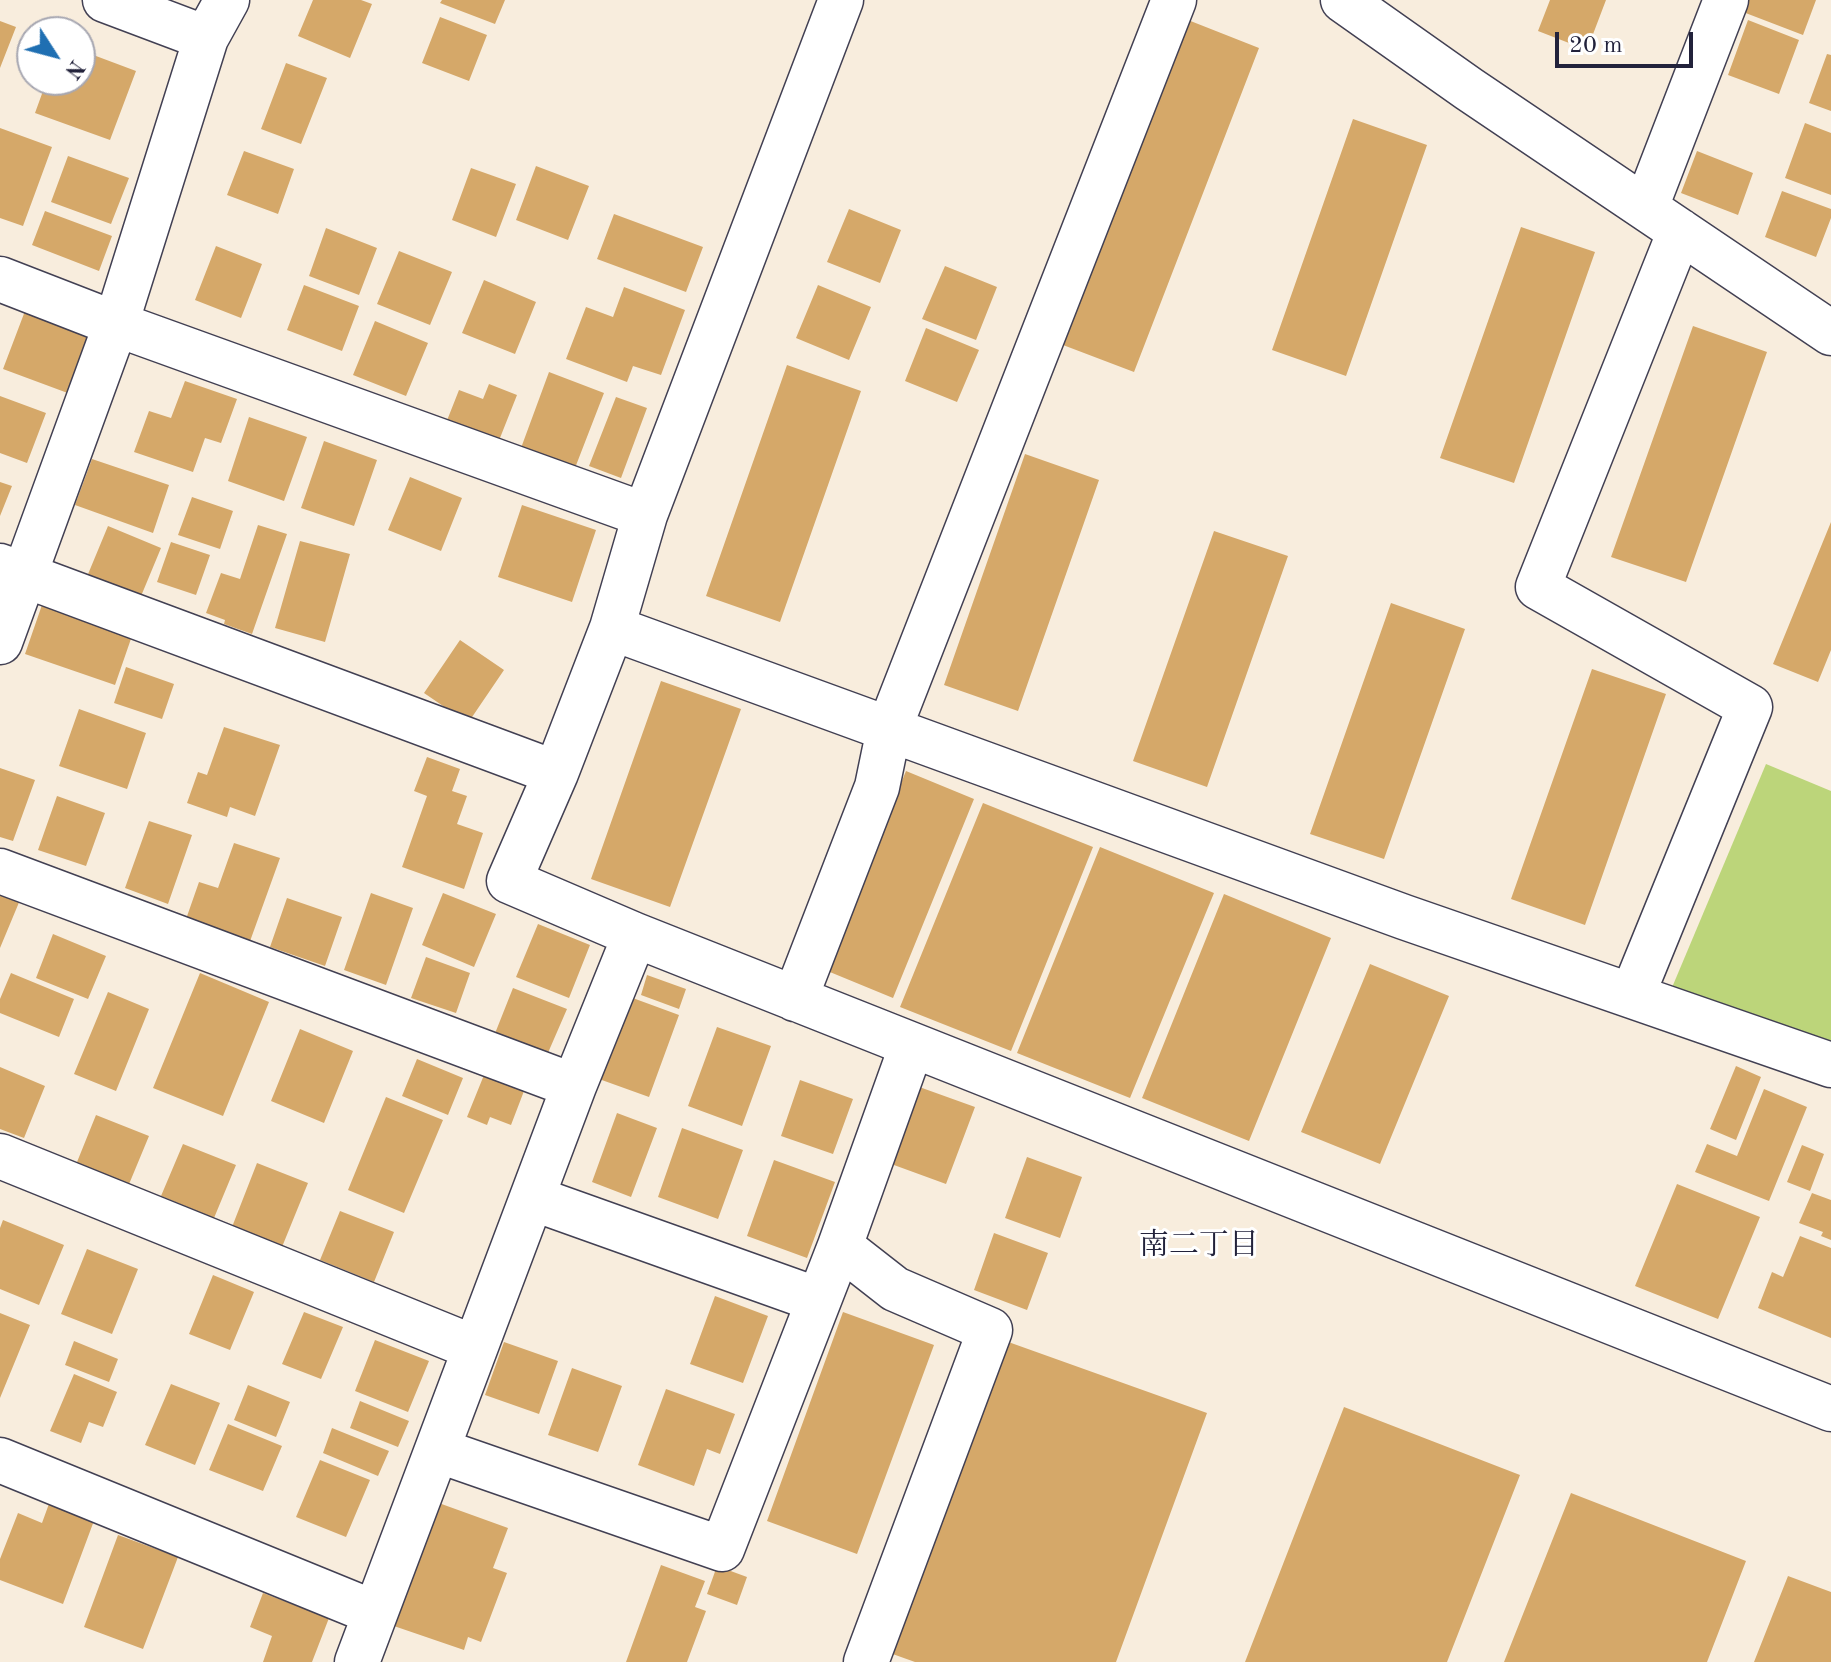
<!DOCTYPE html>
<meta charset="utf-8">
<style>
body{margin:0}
#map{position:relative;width:1831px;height:1662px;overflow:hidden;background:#f8eddd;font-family:"Old Standard TT",serif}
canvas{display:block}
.north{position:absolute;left:16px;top:16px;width:80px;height:80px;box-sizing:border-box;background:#fff;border:2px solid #a7a7b1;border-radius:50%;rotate:126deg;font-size:22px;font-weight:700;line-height:32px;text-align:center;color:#22223b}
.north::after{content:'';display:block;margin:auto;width:28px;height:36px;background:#1f6fb2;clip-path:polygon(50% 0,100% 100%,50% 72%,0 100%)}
.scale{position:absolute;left:1555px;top:32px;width:138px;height:36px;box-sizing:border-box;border:4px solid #22223b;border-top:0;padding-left:10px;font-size:24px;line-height:28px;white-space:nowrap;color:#22223b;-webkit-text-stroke:6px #fff;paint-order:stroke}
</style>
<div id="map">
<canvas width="1831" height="1662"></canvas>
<div class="north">N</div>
<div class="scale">20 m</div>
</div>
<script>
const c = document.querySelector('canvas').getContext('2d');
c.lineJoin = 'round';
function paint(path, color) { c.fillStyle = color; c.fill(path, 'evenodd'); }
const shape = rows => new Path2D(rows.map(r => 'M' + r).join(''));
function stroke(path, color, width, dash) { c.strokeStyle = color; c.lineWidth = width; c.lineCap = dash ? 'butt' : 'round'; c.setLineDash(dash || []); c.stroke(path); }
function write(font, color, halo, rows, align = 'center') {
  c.font = font + ' "Old Standard TT","Noto Serif JP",serif'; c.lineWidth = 6; c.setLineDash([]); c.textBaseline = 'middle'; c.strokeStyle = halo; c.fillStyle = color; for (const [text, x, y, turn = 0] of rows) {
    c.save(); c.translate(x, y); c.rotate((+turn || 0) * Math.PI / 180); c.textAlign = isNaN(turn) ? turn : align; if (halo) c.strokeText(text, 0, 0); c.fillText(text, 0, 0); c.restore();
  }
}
paint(shape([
 [1766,764,1831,791,1831,1065,1668,997]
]), '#bcd57a');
paint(shape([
 [313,0,361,0,372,4,350,58,298,36],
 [442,0,505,0,495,24,440,3],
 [1550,0,1606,0,1587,50,1538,31],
 [1748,0,1816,0,1803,35,1743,12],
 [440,17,487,35,469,81,422,63],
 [1188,20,1259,48,1134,372,1063,345],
 [1748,20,1799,40,1779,94,1728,75],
 [0,21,16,27,0,68],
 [80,50,136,71,110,140,35,113,47,80,80,80],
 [1827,54,1831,55,1831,111,1809,103],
 [286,63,327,78,301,144,261,129],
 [1353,119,1427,145,1346,376,1272,350],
 [1805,123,1831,133,1831,195,1785,178],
 [0,128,52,147,23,226,0,218],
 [244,151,294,169,278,214,227,195],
 [1697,151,1753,173,1738,215,1681,193],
 [68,156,129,178,111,224,51,202],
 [536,166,589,186,568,240,516,220],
 [471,168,516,184,496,237,452,220],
 [1782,191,1831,209,1831,218,1816,257,1765,237],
 [849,209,901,230,880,283,827,262],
 [45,211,112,236,99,271,32,245],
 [614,214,703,247,686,292,597,259],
 [1521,227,1595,252,1514,483,1440,458],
 [326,228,377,248,359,295,309,276],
 [216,246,262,264,241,318,195,300],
 [399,251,452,272,430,325,377,304],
 [945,266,997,287,976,340,922,319],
 [484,280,536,302,515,354,462,333],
 [304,285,359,306,342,351,287,330],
 [818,285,871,307,849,360,796,338],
 [624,287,685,310,661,375,633,366,627,382,566,359,586,307,613,317],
 [25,311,95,338,73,395,3,369],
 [375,321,428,343,406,396,353,375],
 [1693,326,1767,352,1686,582,1611,557],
 [926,328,979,350,957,402,905,381],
 [787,365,861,391,780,622,706,596],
 [549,372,604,393,575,468,521,448],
 [185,381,237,399,221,443,205,438,193,472,134,452,149,411,171,418],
 [489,384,517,395,498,443,446,423,459,390,483,399],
 [0,396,46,413,27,463,0,453],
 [616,397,647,408,621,478,589,466],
 [249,417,307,437,284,501,228,481],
 [324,441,377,460,354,526,301,508],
 [1025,454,1099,480,1018,711,944,685],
 [92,459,169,485,153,533,75,505],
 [410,477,462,498,441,551,388,530],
 [0,482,12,486,0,516],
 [192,497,233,511,220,549,178,535],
 [522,505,596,530,572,602,498,577],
 [1831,522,1831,650,1818,682,1773,664],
 [258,525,287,534,252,634,224,624,225,620,206,613,221,573,240,579],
 [108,526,161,548,139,601,86,579],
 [1214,531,1288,556,1207,787,1133,761],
 [300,541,350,554,325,642,275,628],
 [171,542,210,555,196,595,157,582],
 [43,602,133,633,115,685,25,654],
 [1391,603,1465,629,1384,859,1310,834],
 [460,640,504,670,468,723,424,693],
 [126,667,174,684,162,719,114,703],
 [1592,669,1666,694,1585,925,1511,899],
 [661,681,741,709,670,907,591,879],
 [79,709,146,733,127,789,59,766],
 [224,727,280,745,255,816,230,807,227,817,187,803,198,772,207,775],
 [427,757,460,769,452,791,467,796,457,824,483,833,464,889,402,867,427,796,414,791],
 [0,768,35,780,13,841,0,837],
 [906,771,974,799,893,998,825,970],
 [57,796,105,813,86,866,38,850],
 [983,803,1093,847,1011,1051,900,1007],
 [149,821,192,835,168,904,125,888],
 [234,843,280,858,249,944,185,922,199,882,218,888],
 [1100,847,1214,893,1130,1098,1017,1053],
 [0,892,20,900,0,948],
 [371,893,413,908,386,985,344,970],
 [443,893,496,914,474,967,422,945],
 [1224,894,1331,938,1249,1141,1142,1098],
 [287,898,342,917,325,966,270,947],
 [538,924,590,945,569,998,516,977],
 [53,934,106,956,88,999,36,978],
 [426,957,470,973,456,1013,411,998],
 [1370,964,1449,996,1380,1164,1301,1132],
 [11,973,74,999,59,1037,0,1013,0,999],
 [200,973,269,1002,223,1116,153,1088],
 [647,975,686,989,679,1009,641,995],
 [513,988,567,1009,544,1062,492,1041],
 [108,992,149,1009,116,1091,74,1074],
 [630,997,679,1015,649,1097,599,1079],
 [717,1027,771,1046,742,1126,688,1106],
 [300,1029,353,1051,324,1123,271,1101],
 [417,1059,463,1078,448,1115,402,1096],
 [1736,1066,1761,1077,1736,1140,1710,1129],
 [0,1067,45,1086,24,1138,0,1129],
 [484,1075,524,1091,511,1125,490,1117,487,1125,467,1117],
 [800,1080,853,1099,833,1154,781,1136],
 [911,1084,975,1107,946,1184,883,1161],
 [1764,1089,1807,1107,1769,1201,1695,1172,1707,1144,1737,1156],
 [386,1097,443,1120,404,1213,348,1190],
 [617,1113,657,1128,631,1197,592,1182],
 [96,1115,149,1136,127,1189,75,1167],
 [682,1128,743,1150,718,1219,658,1197],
 [183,1144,236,1165,214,1218,161,1196],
 [1802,1145,1824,1154,1810,1191,1787,1182],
 [1027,1157,1082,1177,1060,1238,1005,1218],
 [774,1160,835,1182,807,1258,747,1236],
 [257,1163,308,1183,282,1247,232,1227],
 [1677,1184,1760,1217,1718,1319,1635,1286],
 [1812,1193,1831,1200,1831,1240,1821,1236,1823,1232,1799,1223],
 [340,1211,394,1232,374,1282,320,1260],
 [3,1220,64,1245,39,1305,0,1289,0,1228],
 [994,1233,1048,1253,1027,1310,974,1290],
 [1800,1236,1831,1248,1831,1338,1758,1308,1772,1272,1783,1277],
 [87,1249,138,1269,112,1334,61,1314],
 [213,1275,254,1292,230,1350,189,1334],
 [715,1296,768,1316,743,1383,690,1364],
 [304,1312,343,1327,321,1379,282,1364],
 [843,1312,934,1345,857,1554,767,1521],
 [0,1313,30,1325,0,1398],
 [1000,1339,1207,1413,1116,1662,915,1662,887,1652],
 [375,1340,429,1361,408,1412,355,1391],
 [74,1341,118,1359,109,1382,65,1365],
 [504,1342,558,1361,539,1414,485,1395],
 [572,1368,622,1386,598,1452,548,1435],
 [74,1374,117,1392,103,1427,89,1422,81,1443,50,1431],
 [171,1384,220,1403,195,1465,145,1445],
 [248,1385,290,1402,276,1437,234,1420],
 [666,1389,735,1414,720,1454,707,1449,694,1486,638,1465],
 [360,1401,409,1421,398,1447,350,1428],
 [1344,1407,1520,1475,1447,1662,1245,1662],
 [228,1424,282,1446,263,1491,209,1470],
 [332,1428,389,1451,378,1476,323,1453],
 [320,1460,370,1480,346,1537,296,1517],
 [1571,1493,1746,1561,1707,1662,1504,1662],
 [50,1501,95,1518,63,1604,0,1580,0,1559,18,1513,42,1523],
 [436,1502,508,1528,493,1568,507,1573,481,1642,468,1637,464,1650,391,1625],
 [118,1535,178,1557,143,1649,84,1627],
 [661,1565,705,1581,695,1607,706,1611,687,1662,626,1662],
 [717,1566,747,1577,737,1605,707,1594],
 [1788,1576,1831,1592,1831,1662,1754,1662],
 [263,1593,329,1618,312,1662,263,1662,272,1636,250,1627]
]), '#d5a869');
const minor = shape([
 [105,0,206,38],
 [841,0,645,515,612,628,556,773,509,881,635,935,1831,1409],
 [1343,0,1469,89,1831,333],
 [1646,207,1726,0],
 [0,279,116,324,645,515],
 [0,566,556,773],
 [612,628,1404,917,1831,1065],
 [0,642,116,324,206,38,227,0],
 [0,871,574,1086],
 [1632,996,1750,707,1538,587,1680,231],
 [795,999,877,787,889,729,1174,0],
 [0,1156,475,1348],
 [532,1198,818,1300],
 [437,1450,722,1549,840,1246],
 [0,1460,375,1613],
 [357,1662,574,1086,635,935],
 [866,1662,990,1330,895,1289,840,1246,912,1045]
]);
stroke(minor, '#424053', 47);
stroke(minor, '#fff', 44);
write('30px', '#22223b', '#fff', [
 ["南二丁目",1199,1246]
]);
</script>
